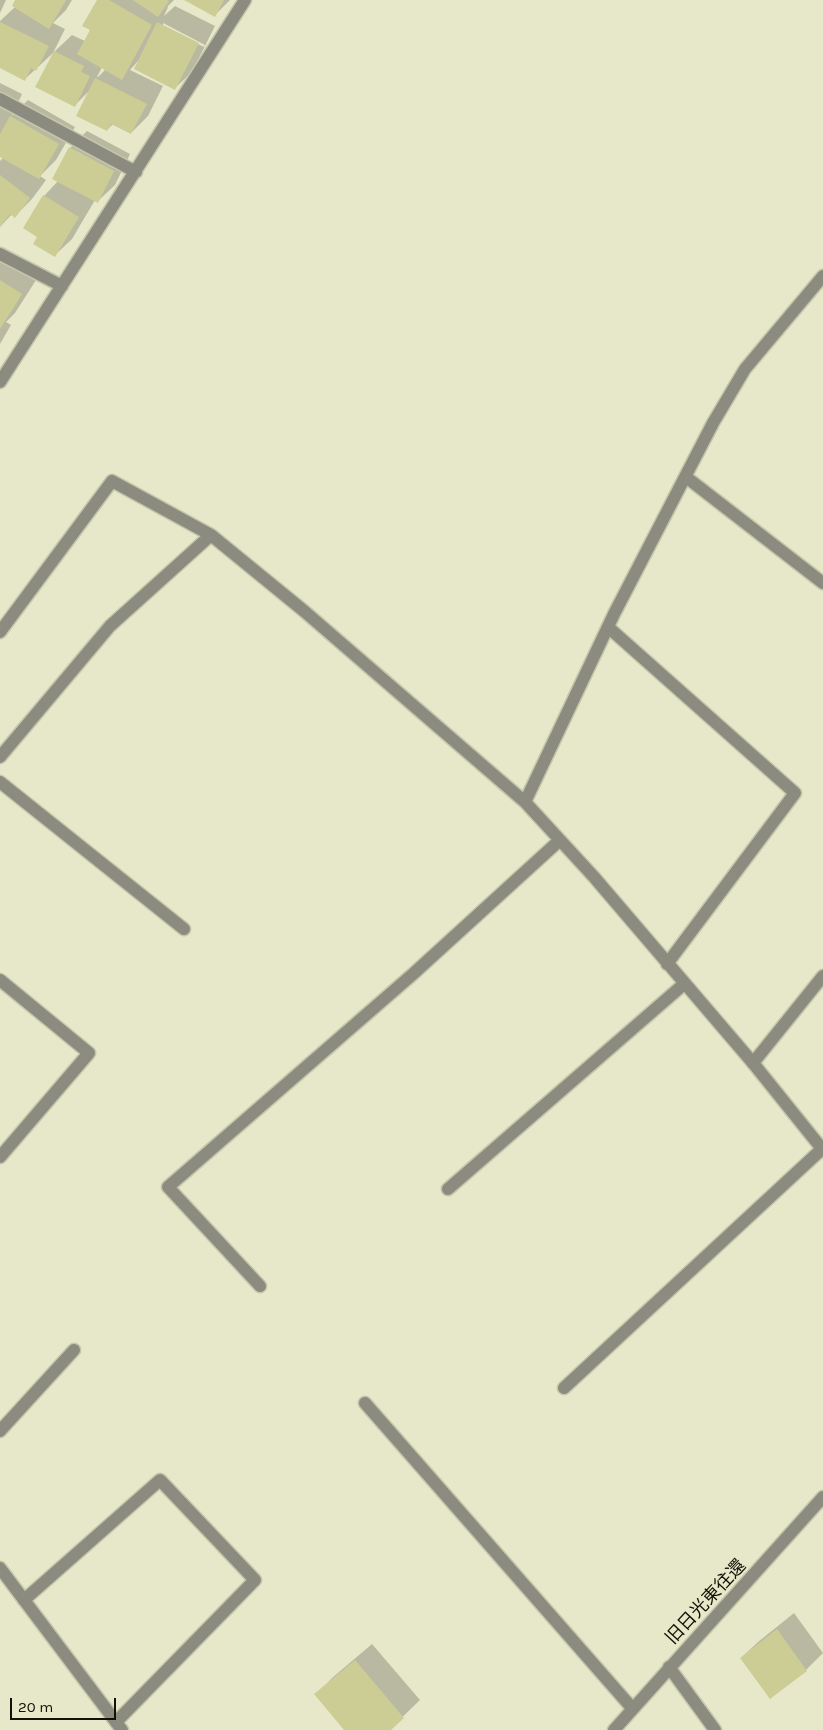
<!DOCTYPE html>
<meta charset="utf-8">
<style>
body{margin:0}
#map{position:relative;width:823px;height:1730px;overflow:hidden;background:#e7e8c9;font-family:Karla,sans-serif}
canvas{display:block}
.scale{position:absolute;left:10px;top:1698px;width:106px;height:22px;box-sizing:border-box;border:2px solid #111106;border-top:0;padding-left:6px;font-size:15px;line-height:18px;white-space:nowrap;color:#111106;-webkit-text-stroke:4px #e7e8c9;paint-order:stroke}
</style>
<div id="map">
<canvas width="823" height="1730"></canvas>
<div class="scale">20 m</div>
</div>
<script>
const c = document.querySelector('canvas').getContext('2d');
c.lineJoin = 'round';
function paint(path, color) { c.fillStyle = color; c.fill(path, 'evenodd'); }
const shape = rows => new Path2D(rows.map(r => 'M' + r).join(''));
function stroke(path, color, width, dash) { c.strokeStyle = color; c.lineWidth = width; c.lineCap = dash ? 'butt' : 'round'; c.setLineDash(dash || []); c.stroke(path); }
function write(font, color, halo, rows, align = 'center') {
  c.font = font + ' Karla,"Noto Sans JP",sans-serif'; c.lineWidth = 4; c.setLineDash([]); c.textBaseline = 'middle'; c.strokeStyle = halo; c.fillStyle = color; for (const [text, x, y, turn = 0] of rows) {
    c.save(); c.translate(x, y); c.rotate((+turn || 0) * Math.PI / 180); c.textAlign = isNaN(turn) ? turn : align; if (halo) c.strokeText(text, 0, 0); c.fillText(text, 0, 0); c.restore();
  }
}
paint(shape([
 [0,0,6,0,0,13],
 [17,0,72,0,66,10,53,23,65,29,53,53,25,79,0,67,0,21,15,7],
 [98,0,174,0,167,7,168,7,164,16,175,6,215,26,192,72,175,88,138,61,130,70,163,86,148,116,131,133,113,124,107,130,90,90,75,105,54,52,72,35,85,41,91,30],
 [163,23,205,45,204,47,163,26],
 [102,67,106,69,98,77,97,77],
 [186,0,230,0,215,15],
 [0,83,22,94,12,116,28,100,75,127,56,160,40,176,46,180,32,199,15,216,12,214,0,227,0,161,4,157,0,155],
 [87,131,130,154,115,185,98,201,95,200,72,239,55,255,39,236,44,196,58,181,70,148],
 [0,252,38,277,15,313,6,322,11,325,0,344],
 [794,1613,823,1653,806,1670,770,1697,741,1658,758,1642],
 [372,1644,420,1700,389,1730,345,1730,316,1695,332,1678]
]), '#0003');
paint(shape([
 [15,0,66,0,49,29,12,6],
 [97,0,109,0,152,25,122,80,77,54,90,30,82,26],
 [133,0,167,0,169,1,158,17],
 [184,0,224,0,215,17],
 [0,22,49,46,36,71,31,68,25,81,0,68],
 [157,22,199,43,175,90,134,69],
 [54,51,84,66,81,72,90,76,75,107,35,87],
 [95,78,147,104,131,134,111,124,107,131,76,116],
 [10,116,59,144,39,179,0,157,0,134],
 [69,147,114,171,98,203,52,179],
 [0,175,30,198,15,218,10,214,0,227],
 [43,195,79,217,55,257,33,244,37,237,23,228],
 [0,280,22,294,0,329],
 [777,1629,807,1671,770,1699,740,1658],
 [355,1660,404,1718,391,1730,344,1730,314,1694]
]), '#cccd94');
const service = shape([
 [753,1063,823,976],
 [448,1189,684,984],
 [564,1388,822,1149],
 [365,1403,632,1708],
 [0,1431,74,1350],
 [24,1600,160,1480,255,1580,116,1722],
 [669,1667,715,1730]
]);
const minor = shape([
 [0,99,136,172],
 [0,254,62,286],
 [823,276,745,369,713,423,614,614,525,802,594,877,753,1063,823,1150],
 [0,382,245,0],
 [686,477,823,583],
 [608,627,795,793,667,964],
 [0,632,112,481,211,535],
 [0,757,110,626,211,535,304,611,525,802],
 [0,782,184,929],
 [0,980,89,1053,0,1157],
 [260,1286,168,1187,413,974,560,840],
 [0,1568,122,1730]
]);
const tertiary = shape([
 [614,1730,823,1497]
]);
stroke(service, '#c5c6aa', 15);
stroke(minor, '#c5c6aa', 15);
stroke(tertiary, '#c5c6aa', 15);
stroke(service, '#8b8c7f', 12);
stroke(minor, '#8b8c7f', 12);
stroke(tertiary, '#8b8c7f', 12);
write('18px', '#111106', '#e7e8c9', [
 ["旧日光東往還",706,1602,-47]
]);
</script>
